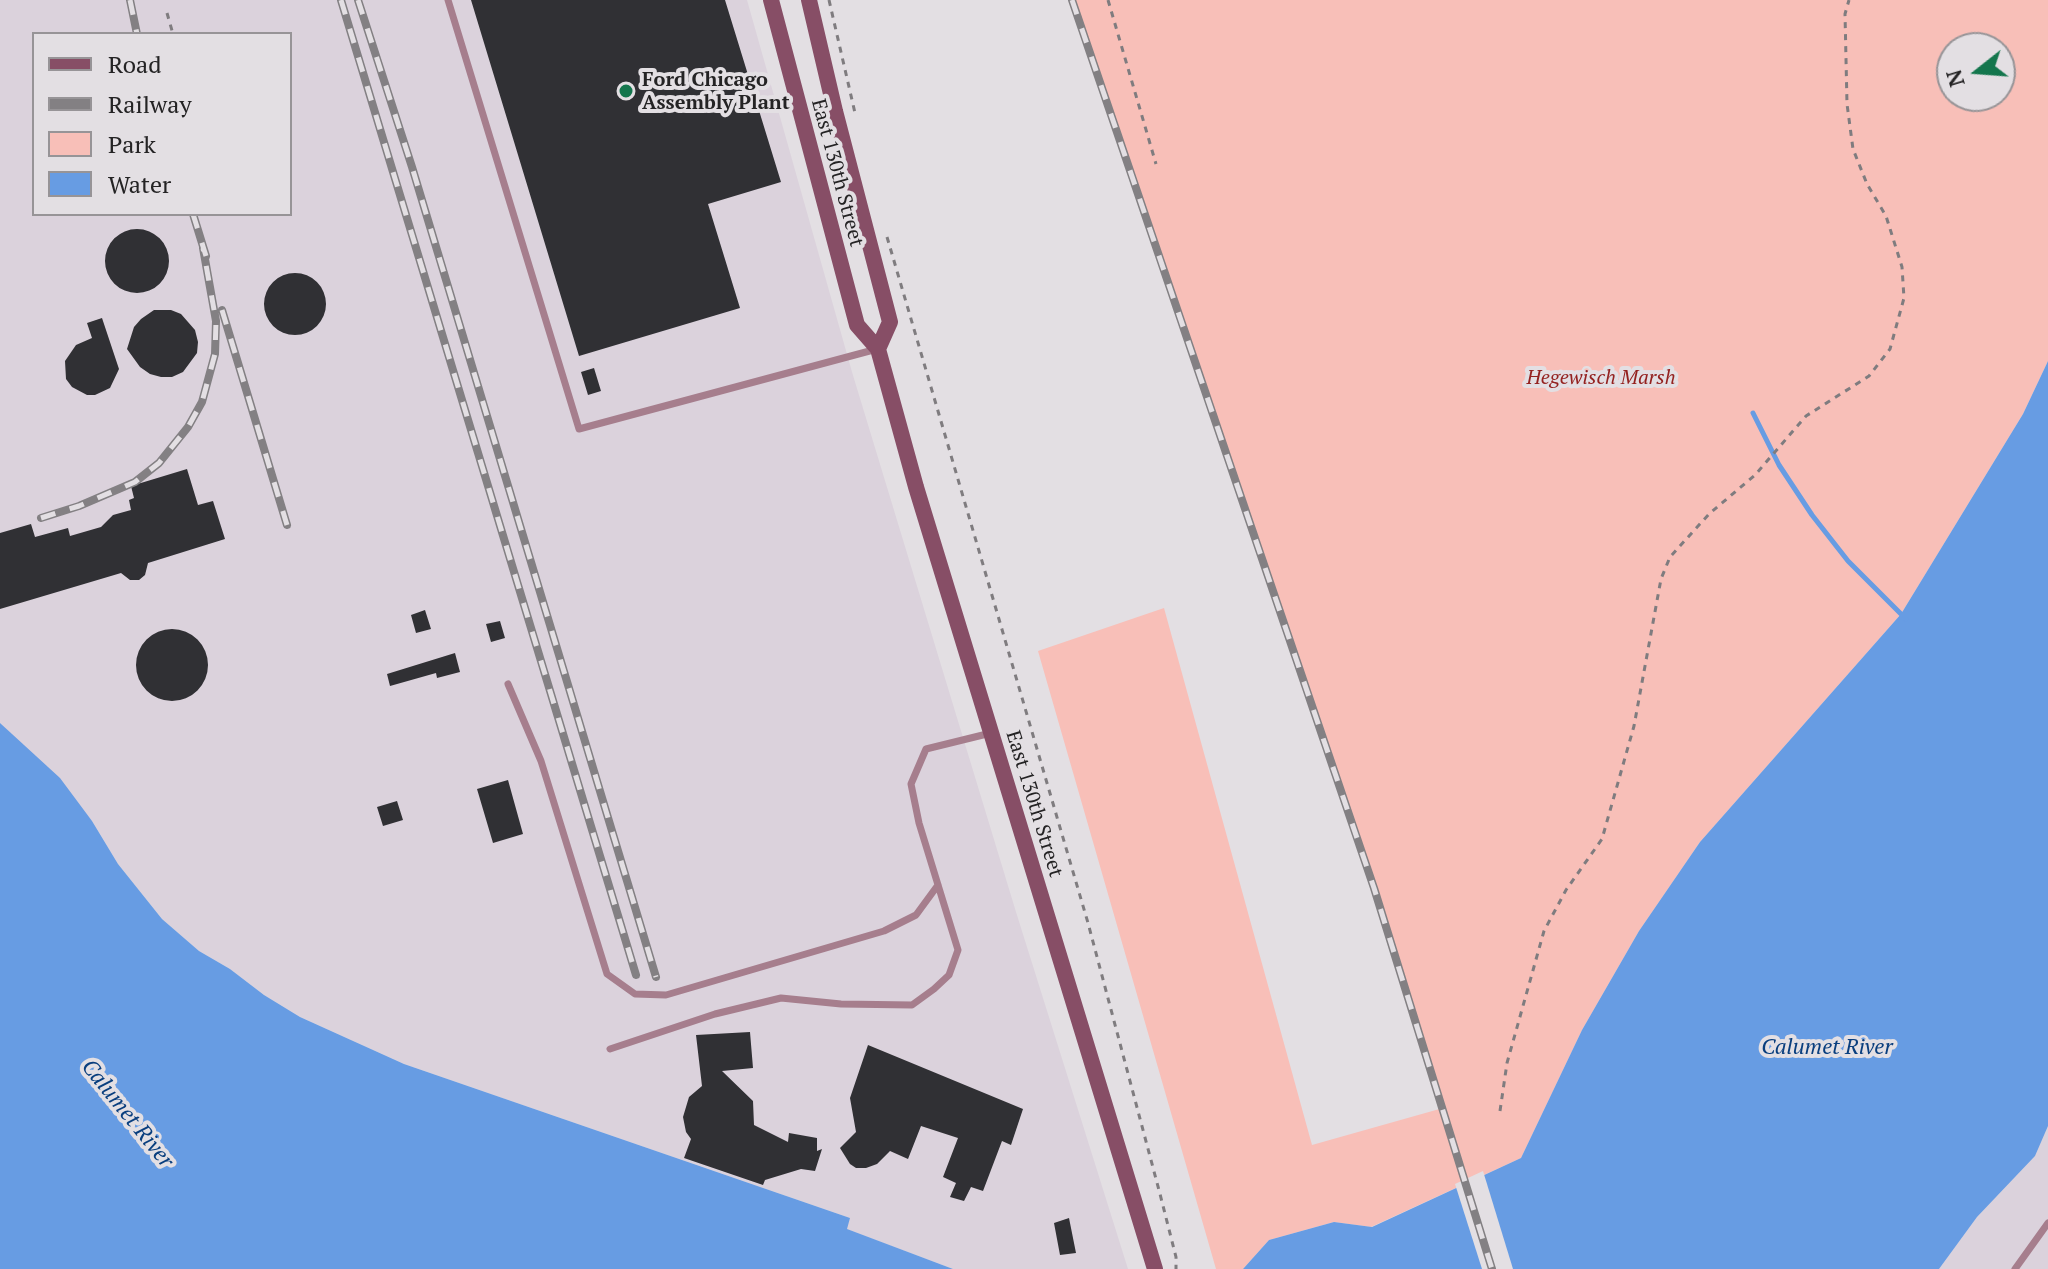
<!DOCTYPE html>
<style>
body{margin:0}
#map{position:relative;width:2048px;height:1269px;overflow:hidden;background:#e3dfe3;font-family:"PT Serif",serif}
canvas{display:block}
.legend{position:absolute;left:32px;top:32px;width:260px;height:184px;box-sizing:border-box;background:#e3dfe3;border:2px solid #979497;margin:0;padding:10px 14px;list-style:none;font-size:24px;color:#242324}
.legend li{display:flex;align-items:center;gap:16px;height:40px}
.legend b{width:40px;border:2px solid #979497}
.north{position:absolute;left:1936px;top:32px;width:80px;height:80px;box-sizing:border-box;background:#e3dfe3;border:2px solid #979497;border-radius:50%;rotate:253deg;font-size:22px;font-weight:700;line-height:32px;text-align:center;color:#242324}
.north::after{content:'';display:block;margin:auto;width:28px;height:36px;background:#14764d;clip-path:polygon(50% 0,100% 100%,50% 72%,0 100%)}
</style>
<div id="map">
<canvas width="2048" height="1269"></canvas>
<ul class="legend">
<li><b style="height:10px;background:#874e66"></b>Road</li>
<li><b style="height:10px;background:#838083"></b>Railway</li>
<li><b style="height:22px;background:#f8bfb8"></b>Park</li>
<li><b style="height:22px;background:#679ce3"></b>Water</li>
</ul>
<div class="north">N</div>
</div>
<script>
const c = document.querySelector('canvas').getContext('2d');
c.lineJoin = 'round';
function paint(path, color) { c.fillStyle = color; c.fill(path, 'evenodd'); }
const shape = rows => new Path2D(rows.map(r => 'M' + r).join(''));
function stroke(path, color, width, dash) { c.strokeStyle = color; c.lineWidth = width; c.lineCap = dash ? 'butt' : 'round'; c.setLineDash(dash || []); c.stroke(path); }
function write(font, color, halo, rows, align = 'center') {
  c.font = font + ' "PT Serif",serif'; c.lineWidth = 8; c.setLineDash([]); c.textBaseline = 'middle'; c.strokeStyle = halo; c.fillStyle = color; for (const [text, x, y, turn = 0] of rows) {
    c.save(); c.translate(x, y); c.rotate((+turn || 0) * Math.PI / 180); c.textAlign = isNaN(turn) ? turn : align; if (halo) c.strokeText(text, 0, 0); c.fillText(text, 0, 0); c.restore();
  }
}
paint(shape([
 [0,0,747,0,852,372,1016,912,1128,1269,953,1269,846,1229,850,1218,404,1064,300,1017,264,995,230,969,199,951,162,919,118,864,92,821,0,723],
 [34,34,290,34,290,214,34,214],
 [2048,1126,2048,1269,1939,1269,1977,1217,2035,1156]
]), '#dbd2dc');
paint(shape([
 [1071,0,2048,0,2048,361,2023,414,1901,614,1700,842,1639,931,1582,1030,1521,1158,1371,1227,1334,1222,1269,1240,1243,1269,1216,1269,1038,651,1164,608,1312,1145,1443,1108,1333,763],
 [1952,48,2000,48,2000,96,1952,96]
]), '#f8bfb8');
paint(shape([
 [2048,361,2048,1126,2035,1156,1977,1217,1939,1269,1243,1269,1269,1240,1334,1222,1372,1227,1521,1158,1582,1030,1639,931,1700,842,1901,614,2023,414],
 [0,723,60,778,92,821,118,864,162,919,199,951,230,969,264,995,300,1017,404,1064,850,1218,847,1229,953,1269,0,1269]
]), '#679ce3');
paint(shape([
 [1483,1171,1513,1269,1482,1269,1455,1184]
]), '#e3dfe3');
stroke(shape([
 [1753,413,1779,465,1812,515,1848,561,1906,619]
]), '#679ce3', 5);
paint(shape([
 [471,0,725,0,781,182,708,204,740,308,579,356],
 '105 261a32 32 0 1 1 64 0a32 32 0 1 1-64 0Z',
 '264 304a31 31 0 1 1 62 0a31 31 0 1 1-62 0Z',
 [154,310,171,310,181,314,195,330,198,342,197,353,183,372,172,377,161,377,150,374,140,367,127,349,134,327,141,319],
 [102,318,119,369,110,388,95,395,87,395,72,387,66,379,65,361,76,345,92,338,87,323],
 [594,368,601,391,588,395,581,372],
 [187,469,198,505,213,501,225,539,148,563,145,575,139,580,130,580,121,573,0,609,0,533,31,524,35,537,68,528,70,536,101,527,113,515,131,510,129,500,134,498,131,486],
 [425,610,431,629,416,633,411,615],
 [500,621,505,638,491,642,486,624],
 '136 665a36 36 0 1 1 72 0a36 36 0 1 1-72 0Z',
 [455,653,460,672,437,678,436,673,390,686,387,674],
 [508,780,523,834,493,843,477,789],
 [397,801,403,820,383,826,377,807],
 [750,1032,753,1068,722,1071,753,1101,754,1125,788,1142,789,1133,817,1138,817,1151,822,1149,815,1171,801,1169,765,1180,763,1185,684,1158,691,1139,686,1132,683,1117,689,1097,702,1086,696,1035],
 [868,1045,1023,1109,1011,1145,1002,1141,983,1191,971,1187,964,1201,950,1197,956,1183,943,1177,958,1138,921,1126,908,1159,890,1151,877,1164,866,1168,856,1168,850,1164,840,1148,856,1132,850,1098],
 [1069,1218,1076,1253,1060,1255,1054,1223]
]), '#303034');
stroke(shape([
 [829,0,855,113],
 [1108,0,1156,164],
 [167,13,173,34],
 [887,237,1088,923,1160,1194,1176,1257,1176,1269],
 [1500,1111,1507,1063,1544,931,1566,890,1602,839,1634,726,1661,579,1670,557,1709,514,1755,475,1806,416,1869,376,1890,349,1904,298,1902,267,1886,216,1867,184,1853,149,1847,104,1845,14,1849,0]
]), '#7f7c7f', 3, [6, 6]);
stroke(shape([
 [448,0,579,429,877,349],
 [508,684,541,761,607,974,635,994,666,995,884,931,916,915,938,885],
 [610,1049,715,1014,781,998,841,1004,912,1005,934,989,949,975,958,950,919,823,911,784,926,749,991,733],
 [2015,1269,2048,1223]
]), '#a67e8d', 7);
stroke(shape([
 [771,0,857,325,878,349,916,487,1155,1269],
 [809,0,835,111,890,322,878,349]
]), '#874e66', 16);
const rail = shape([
 [130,0,137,34],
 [341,0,636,975],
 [358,0,412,167,656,977],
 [1072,0,1374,888,1492,1269],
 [193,214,206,256],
 [222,310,287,525],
 [41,518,79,506,135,482,159,463,188,427,202,402,215,354,216,321,203,248]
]);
stroke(rail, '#838083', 8);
stroke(rail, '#e3dfe3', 5, [15]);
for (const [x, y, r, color] of [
 [626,91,8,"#14764d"]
]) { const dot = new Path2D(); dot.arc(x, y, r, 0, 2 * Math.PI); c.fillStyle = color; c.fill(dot); stroke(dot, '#e3dfe3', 3); }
write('bold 20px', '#242324', '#e3dfe3', [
 ["Ford Chicago",642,80],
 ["Assembly Plant",642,103]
], 'left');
write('20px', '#242324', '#e3dfe3', [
 ["East 130th Street",837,173,75],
 ["East 130th Street",1034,804,73]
]);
write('italic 20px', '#942220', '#e3dfe3', [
 ["Hegewisch Marsh",1601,378]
]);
write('italic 22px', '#093e7e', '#e3dfe3', [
 ["Calumet River",1827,1048],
 ["Calumet River",127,1114,51]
]);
</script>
